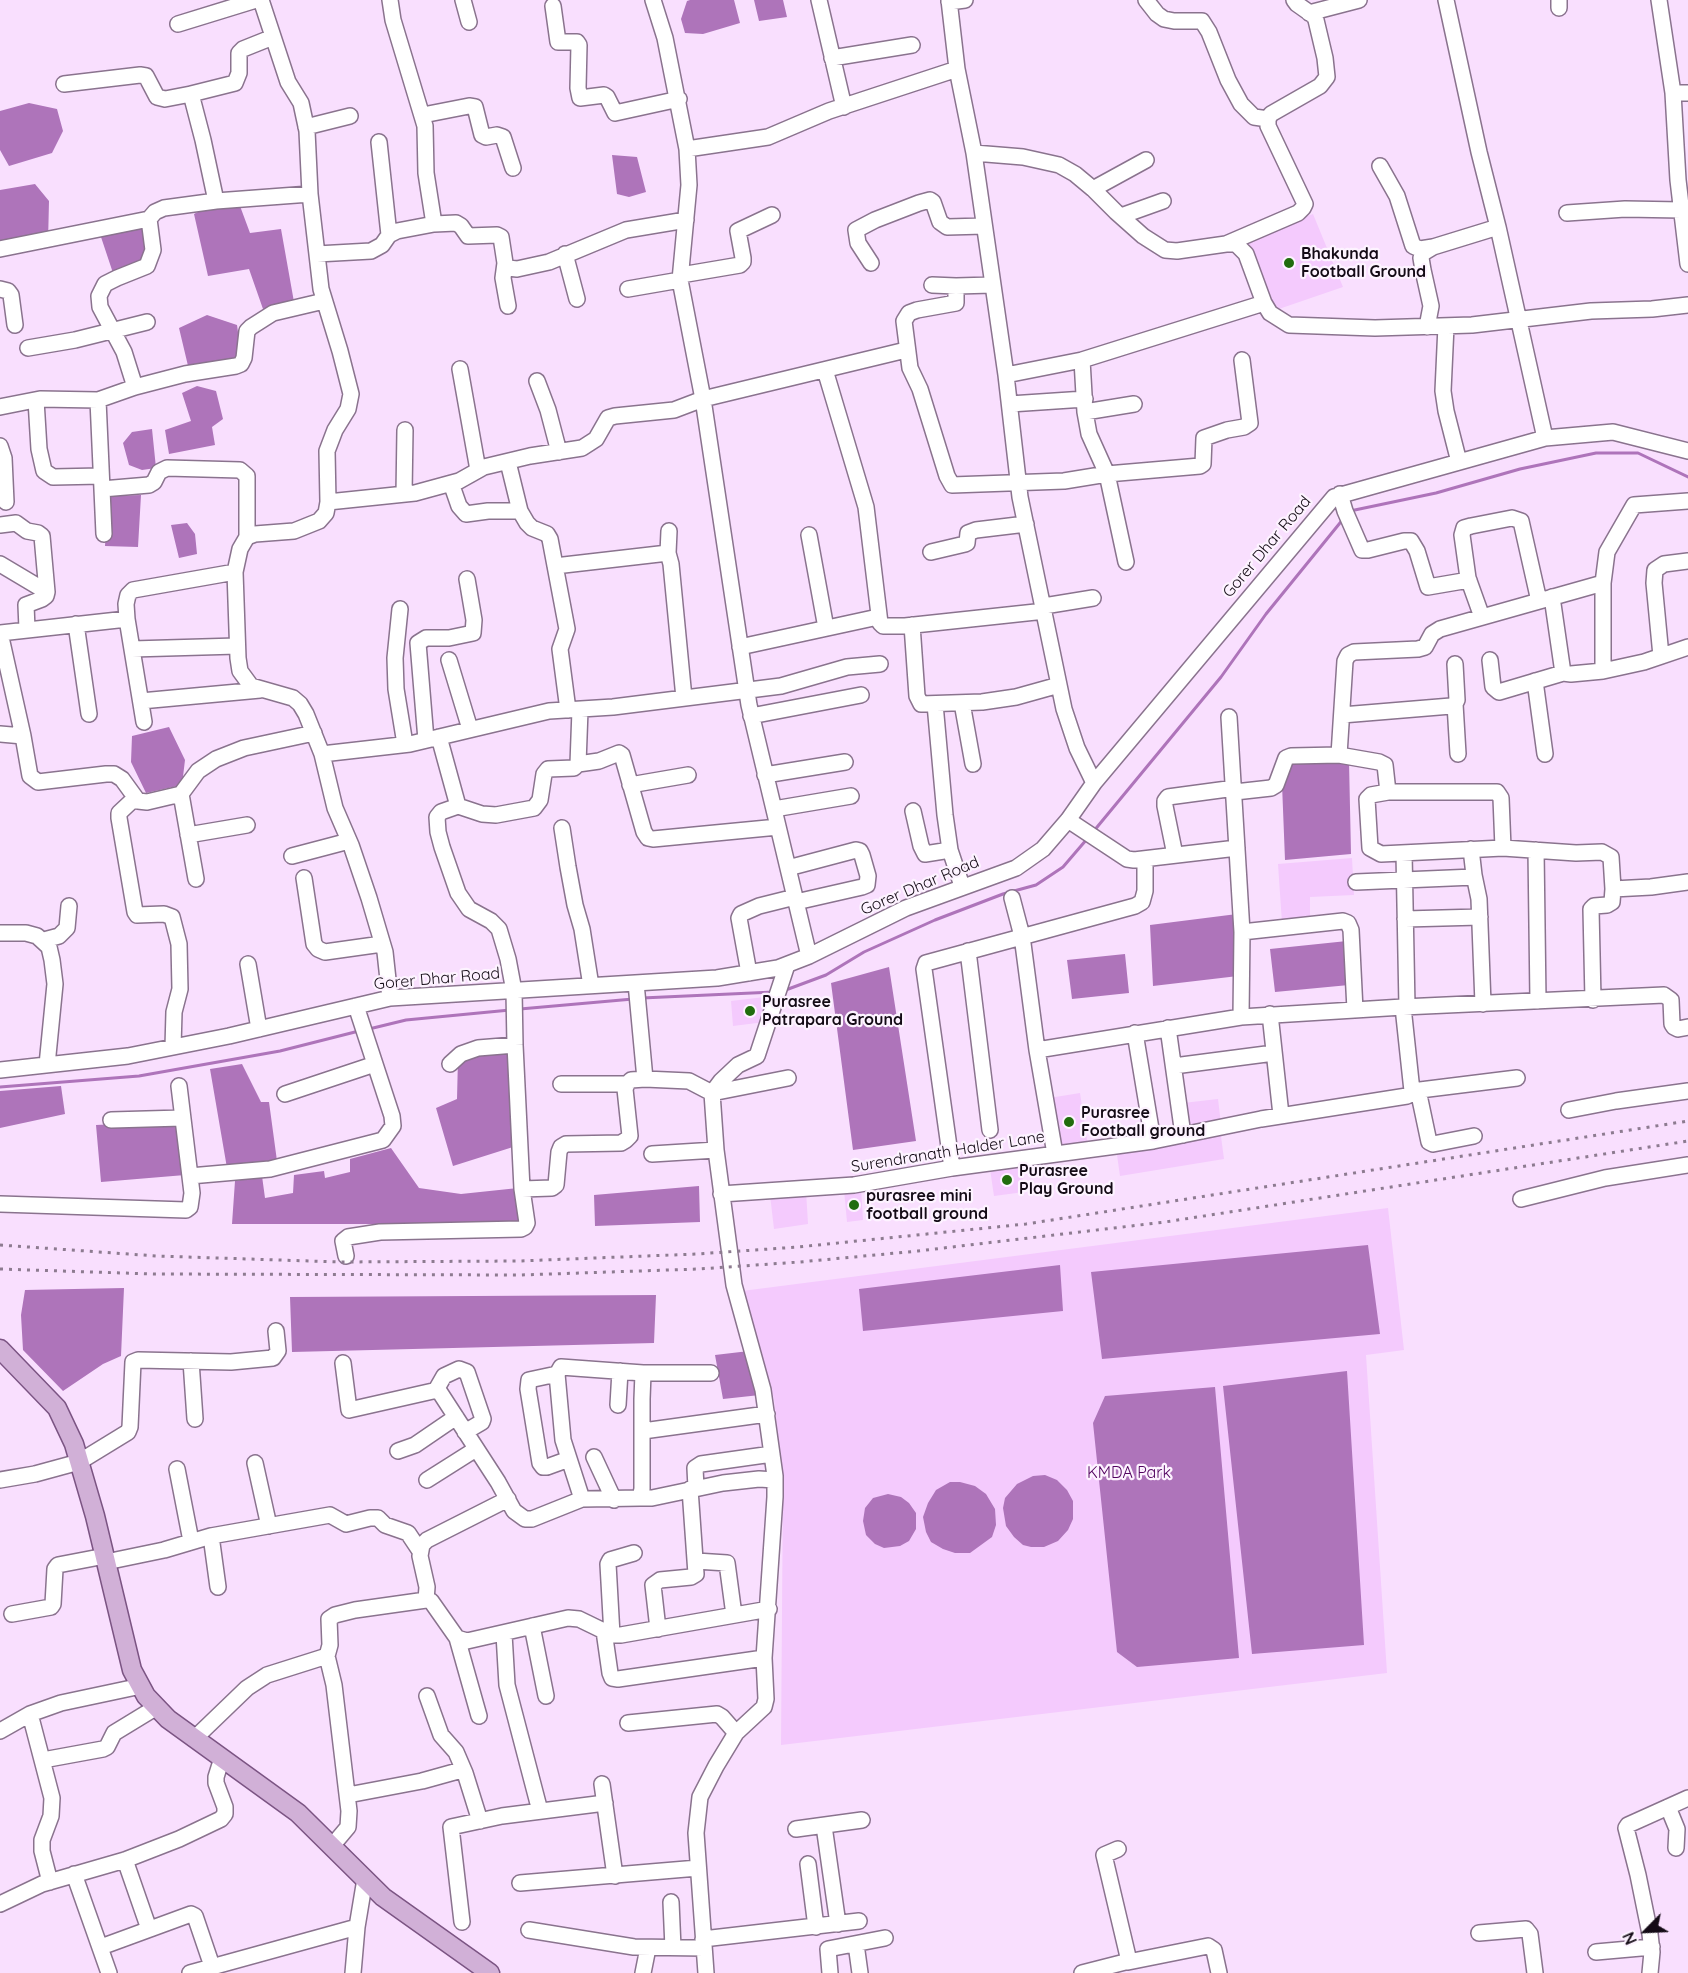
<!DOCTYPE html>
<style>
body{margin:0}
#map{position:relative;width:1688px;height:1973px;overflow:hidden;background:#f9dffe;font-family:Quicksand,sans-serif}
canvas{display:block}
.north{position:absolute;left:1616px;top:1901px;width:60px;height:60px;-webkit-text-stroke:4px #fdf3ff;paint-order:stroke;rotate:246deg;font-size:16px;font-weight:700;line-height:24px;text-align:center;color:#140b16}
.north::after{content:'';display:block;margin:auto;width:21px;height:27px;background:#140b16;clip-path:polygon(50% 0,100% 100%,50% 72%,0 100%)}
</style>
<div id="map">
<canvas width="1688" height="1973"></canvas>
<div class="north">N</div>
</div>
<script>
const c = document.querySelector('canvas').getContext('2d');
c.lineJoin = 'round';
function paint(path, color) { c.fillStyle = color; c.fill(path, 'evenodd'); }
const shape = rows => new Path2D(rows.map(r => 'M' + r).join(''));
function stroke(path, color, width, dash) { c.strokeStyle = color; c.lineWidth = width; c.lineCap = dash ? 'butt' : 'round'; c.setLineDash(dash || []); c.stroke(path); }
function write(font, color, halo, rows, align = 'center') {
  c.font = font + ' Quicksand,sans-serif'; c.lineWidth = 4.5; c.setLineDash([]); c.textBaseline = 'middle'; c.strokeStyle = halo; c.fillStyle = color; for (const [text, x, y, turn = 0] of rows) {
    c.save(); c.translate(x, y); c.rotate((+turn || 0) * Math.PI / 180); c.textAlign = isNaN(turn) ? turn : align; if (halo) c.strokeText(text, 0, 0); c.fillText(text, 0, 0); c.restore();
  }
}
paint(shape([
 [1313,214,1343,287,1273,311,1239,245,1293,221],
 [1352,858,1354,895,1310,897,1310,921,1282,923,1278,864],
 [773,996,765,1022,733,1026,731,1001],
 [1080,1093,1088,1146,1057,1151,1049,1098],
 [1218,1099,1221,1124,1187,1131,1183,1103],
 [1220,1129,1224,1159,1120,1176,1116,1148],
 [1021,1165,1024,1192,994,1196,990,1169],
 [861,1188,863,1220,847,1222,844,1190],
 [806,1191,808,1224,774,1229,770,1195],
 [1388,1208,1404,1350,1366,1355,1387,1673,781,1745,783,1480,774,1399,742,1291]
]), '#f4cafd');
paint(shape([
 [690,0,734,0,740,23,703,34,685,33,681,19,687,1],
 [754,0,783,0,787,17,759,21],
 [29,103,57,109,63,131,52,153,9,166,0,150,0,111],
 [612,155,637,157,646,192,629,197,617,194],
 [35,184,49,201,48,243,0,249,0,190],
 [211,205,240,206,250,233,281,229,294,302,263,309,249,269,208,276,194,214],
 [144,221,149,252,142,261,113,273,99,231],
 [207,315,237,325,242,360,189,370,179,328],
 [197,386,216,391,223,419,212,427,215,445,169,454,165,430,191,421,182,393],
 [152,429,156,468,142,470,129,465,123,443,132,432],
 [141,495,138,547,105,546,108,496],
 [187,523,195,534,197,554,179,558,171,525],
 [169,727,185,760,182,785,146,793,131,762,132,736],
 [1289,761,1349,761,1351,854,1285,860,1282,784],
 [1237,914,1238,976,1153,986,1150,925],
 [1347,941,1349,985,1275,992,1270,949],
 [1125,954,1129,993,1072,999,1067,960],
 [889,967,916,1141,853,1150,831,983],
 [511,1053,513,1147,453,1166,436,1108,457,1099,458,1058],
 [242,1064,261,1102,269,1102,277,1161,227,1168,210,1069],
 [61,1086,65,1114,0,1128,0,1091],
 [179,1121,185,1175,101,1182,96,1125],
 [391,1148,419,1188,461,1194,518,1188,522,1224,232,1224,235,1181,262,1176,265,1198,293,1193,294,1175,324,1171,325,1178,350,1172,350,1159],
 [699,1186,700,1222,595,1226,594,1195],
 [1368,1245,1380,1334,1102,1359,1091,1272],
 [1060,1265,1063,1311,863,1331,859,1289],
 [124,1288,121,1356,103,1364,63,1391,23,1350,21,1315,25,1290],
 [656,1295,654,1343,292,1352,290,1297],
 [749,1351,760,1395,723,1399,715,1355],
 [1347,1371,1364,1645,1252,1654,1223,1386],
 [1215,1387,1239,1658,1137,1667,1117,1652,1093,1423,1105,1396],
 [1045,1475,1057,1480,1067,1490,1073,1501,1073,1519,1068,1530,1058,1541,1044,1547,1031,1547,1023,1545,1014,1537,1006,1526,1003,1508,1005,1498,1017,1484,1033,1476],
 [950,1482,960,1482,975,1486,986,1494,995,1509,996,1525,992,1537,970,1553,955,1553,943,1549,931,1542,926,1532,923,1517,928,1503,936,1490],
 [888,1494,901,1497,909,1503,916,1513,916,1529,909,1541,900,1546,884,1548,875,1544,866,1535,863,1521,865,1508,873,1498]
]), '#ae74ba');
stroke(shape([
 [1350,511,1436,493,1520,469,1596,453,1638,453,1688,477],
 [1093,832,1221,677,1266,614,1344,518],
 [783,991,826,975,864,952,935,920,1003,894,1036,885,1063,867,1087,839],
 [642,998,774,992],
 [520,1009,633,999],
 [369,1029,406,1020,510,1010],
 [0,1087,139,1076,280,1051,359,1031]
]), '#ae74ba', 3);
const minor = shape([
 [261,0,288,82,301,103,307,131,310,194,321,289,340,351,351,394,348,409,335,430,327,451,328,502,326,513,319,521,294,531,255,534,247,537,240,549,235,572,238,658,240,671,251,686,293,698,300,704,306,714,322,754,335,808,351,845,369,898,385,952,390,998],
 [390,0,393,20,425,126,426,173,434,224],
 [463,0,469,22],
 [653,0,665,38,687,149,689,185,680,280,703,399,749,705,809,956],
 [819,0,844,107],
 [949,0,957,69,974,153,1006,375,1020,497,1064,709,1077,748,1094,783],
 [1146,0,1157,14,1164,19,1174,21,1202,21,1209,32,1228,80,1241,104,1254,117,1268,119],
 [1446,0,1479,152,1498,227,1545,438],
 [1559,0,1559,8],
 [1659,0,1673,93,1678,180,1688,264],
 [949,2,965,0],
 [553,6,558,42,577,42,579,45,578,88,580,98,604,95,607,97,615,113,679,99],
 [1309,13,1359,0],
 [178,24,256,0],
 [832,58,912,45],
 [64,84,140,75,146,76,157,97,165,99,191,94,235,83,239,73,239,53,243,49,273,37],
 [1673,93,1688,93],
 [191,94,203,140,216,201],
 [423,115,469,106,475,107,482,135,486,137,497,135,503,137,513,168],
 [306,127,350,116],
 [379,142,389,235],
 [687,149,768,137,829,111,957,69],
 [974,153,1023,157,1059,165,1075,174,1093,189,1116,212,1143,236,1165,250,1177,251,1226,244,1236,244,1246,254,1264,303,1270,313,1289,325,1375,328,1472,325,1591,311,1652,309,1688,305],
 [1380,166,1397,196,1413,246,1420,249,1433,247],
 [1093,189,1146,160],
 [1567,213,1625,209,1681,210],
 [1121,216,1163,201],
 [1226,244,1298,213,1303,208,1305,204,1268,126,1268,119,1271,114,1320,86,1327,77,1325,58,1316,20,1314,16,1297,4,1294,0],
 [0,249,149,219],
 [317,254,371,251,382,245,389,235,397,231,434,224,456,223,461,226,468,236,497,235,501,237,505,263,508,268,517,269,549,262,626,230,686,220],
 [565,254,577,299],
 [505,263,503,278,508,306],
 [871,263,858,243,856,230,875,220,919,203,930,200,933,202,940,222,947,227,984,226],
 [681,275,740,265,743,262,743,258,738,231,772,215],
 [932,285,956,286],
 [992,285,956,286,956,303,917,310,909,313,904,321,910,368,920,389,947,476,952,485,1064,481,1107,474,1200,466,1203,464,1204,438,1227,430,1244,427,1250,423,1242,360],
 [0,289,8,291,11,295,15,325],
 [628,289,680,280],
 [1446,326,1443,391,1446,411,1459,462],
 [1427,327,1431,306,1423,270,1421,258,1423,253,1433,247,1498,227],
 [28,348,75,340,147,322],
 [1082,360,1085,412,1089,434,1107,474,1126,562],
 [460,369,478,470],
 [825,370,866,507,880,623,883,626,905,626,1045,611],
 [1006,375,1082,360,1264,303],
 [537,381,548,410,559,452],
 [135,387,124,352,100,307,99,296,105,284,117,278,147,266,153,250,149,219,155,212,164,208,216,201,310,194],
 [36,400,39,449,44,471,53,477,101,476],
 [98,400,104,534],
 [1010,404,1085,399],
 [0,407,40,399,98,400,135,387,185,374,236,366,241,364,244,358,247,331,251,327,273,313,324,301],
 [1085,412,1134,404],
 [0,446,4,458,6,502],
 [508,462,520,511,527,523,532,528,547,534,550,539,567,629,560,649,568,710],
 [451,483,459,506,466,514,488,511,520,511],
 [102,489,149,485,154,482,159,472,167,468,240,470,247,476,247,537],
 [404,494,405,430],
 [1340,494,1345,511,1362,550,1368,550,1404,541,1411,541,1417,551,1428,587,1469,580],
 [328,502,415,493,459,481,484,467,530,456,582,448,596,439,608,418,615,416,674,410,703,399,906,350],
 [0,525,16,523,27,531,38,533,42,536,47,592,46,596,42,599,26,605,27,629],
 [669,531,668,553,671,564,684,698],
 [809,535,826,628],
 [931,552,965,544,967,543,968,533,976,530,1026,524],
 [0,564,47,592],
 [555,566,668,553],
 [1552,597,1563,673,1571,674,1603,671,1644,662,1688,647],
 [1044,606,1093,598],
 [400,609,395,658,396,689,405,744],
 [1482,617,1468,578,1462,535,1464,528,1471,526,1512,518,1521,521,1539,601],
 [127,619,126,604,128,595,133,590,235,572],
 [76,624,89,714],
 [912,625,917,696,921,704,982,702,1016,697,1059,685],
 [0,633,127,619,144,722],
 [0,633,23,736],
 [740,647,878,617],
 [132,649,237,646],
 [1661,656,1654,583,1655,570,1664,564,1688,561],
 [449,660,470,729],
 [1490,660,1493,687,1499,692,1563,673],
 [1603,671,1603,583],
 [1535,681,1545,754],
 [141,701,260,690],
 [962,703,973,764],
 [935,704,945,815,950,850,962,886],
 [1455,704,1458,754],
 [1342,715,1451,706,1455,704,1457,700,1455,664],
 [751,716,861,695],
 [1229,717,1242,932,1241,1017],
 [0,734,23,736,30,776,38,782,106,774,114,774,122,779,138,801,147,802,181,794,198,771,216,759,244,748,314,733],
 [439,737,458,806],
 [426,740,418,643,426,638,449,638,473,633,474,620,467,579],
 [322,754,410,744,549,711,613,707,781,686,847,667,880,664],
 [1339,755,1379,762,1385,765,1388,792,1371,795,1367,799,1370,848,1381,854,1503,848,1576,853,1602,852,1611,857,1613,889,1651,887,1688,882],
 [578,764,599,761,619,753,622,755,644,832,648,838,653,839,778,827],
 [765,775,845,762],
 [630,785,688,775],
 [1235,792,1271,788,1276,785,1286,758,1291,756,1339,755,1345,661,1348,655,1354,652,1418,649,1425,647,1432,634,1440,629,1603,583,1607,552,1634,505,1688,501],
 [1388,792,1497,792,1501,798,1503,848],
 [181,794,196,879],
 [135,798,119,813,119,818,135,912,137,915,164,914,172,917,179,944,180,989,174,1012,173,1047],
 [774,809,851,796],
 [913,811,921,846,925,854,950,850],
 [1068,820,1127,859,1134,860,1237,848],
 [562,828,568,867,575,905,582,929,591,986],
 [188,835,247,825],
 [1471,849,1474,875,1479,899,1483,1004],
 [1536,850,1538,1001],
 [1404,853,1407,1007],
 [1175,855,1165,806,1165,801,1168,797,1235,788],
 [292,856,349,841],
 [788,868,856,850,860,851,862,855,868,876,867,885,862,887,796,902],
 [304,878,314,944,318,949,325,952,382,944],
 [1356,882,1474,877],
 [1012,898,1022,936,1037,1050,1055,1154],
 [1405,919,1480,917],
 [1242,932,1343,921,1348,923,1351,930,1355,1010],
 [0,933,26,933,37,936,49,947,52,960,55,984,47,1065],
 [44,940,59,936,67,928,69,906],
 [968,951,990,1130],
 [248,964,259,1029],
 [749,973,739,918,741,914,759,906,795,897],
 [636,983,645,1079,689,1081,712,1093,788,1078],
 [1593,1000,1591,909,1594,906,1607,905,1612,902,1613,889],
 [1270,1014,1281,1115],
 [1168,1028,1183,1135],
 [1135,1033,1153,1141],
 [1037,1050,1241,1017,1403,1007,1664,995,1671,1000,1672,1024,1674,1027,1678,1029,1688,1027],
 [450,1064,461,1054,478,1048,515,1045],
 [1174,1066,1274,1053],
 [0,1070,128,1056,229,1036,390,998,717,978,778,968,809,956,906,908,1016,868,1043,849,1068,820,1094,783,1334,497,1545,438,1613,432,1688,451],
 [561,1084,627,1084],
 [1418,1090,1429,1142,1433,1144,1474,1136],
 [1412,1091,1517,1078],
 [285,1094,375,1064],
 [1569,1110,1616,1101,1688,1091],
 [111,1120,182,1118],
 [652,1154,716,1150],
 [952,1168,924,969,926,963,1135,906,1142,902,1145,891,1145,859],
 [190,1176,270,1169,383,1140,393,1126,392,1116,356,1006],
 [522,1189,515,1045,514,991,508,959,499,929,491,921,469,909,458,893,442,847,438,832,437,817,441,812,458,806,482,814,496,815,534,808,540,800,544,774,548,769,574,768,578,764,580,710],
 [721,1194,854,1185,952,1168,1153,1141,1261,1119,1407,1096,1411,1094,1412,1091,1403,1007],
 [1521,1199,1605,1178,1688,1165],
 [0,1204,186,1210,190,1207,192,1193,179,1086],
 [346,1256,343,1241,348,1237,380,1232,521,1229,525,1227,527,1223,522,1189,552,1188,556,1185,559,1152,561,1147,566,1144,621,1143,626,1140,630,1136,625,1089,627,1084,631,1080,645,1079],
 [191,1361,195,1419],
 [343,1363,349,1410,433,1391,439,1391,498,1482,514,1511,525,1519,532,1519,582,1499,640,1498,642,1489,642,1399,643,1373],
 [557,1374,529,1380,528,1389,540,1463,543,1467,547,1467,569,1459],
 [436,1390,444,1376,459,1369,467,1372,483,1419,482,1422,465,1432],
 [618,1405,620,1371],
 [643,1431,767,1414],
 [398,1451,415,1445,456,1417],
 [594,1457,614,1500],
 [255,1463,269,1526],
 [177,1469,191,1541],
 [0,1480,35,1474,79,1462,128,1432,130,1427,133,1362,138,1360,231,1362,273,1358,278,1351,276,1331],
 [427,1480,476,1449],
 [696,1488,695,1468,701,1464,772,1454],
 [640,1498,652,1498,723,1483,759,1479,775,1480],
 [582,1499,563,1440,557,1374,561,1367,643,1373,711,1373],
 [211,1536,218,1587],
 [696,1561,727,1563,734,1615],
 [106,1562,164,1550,211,1536,330,1515,346,1524,370,1518,378,1518,385,1525,408,1533,420,1551],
 [426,1600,427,1587,420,1556,422,1545,427,1540,508,1499],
 [12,1614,51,1607,53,1604,55,1569,58,1565,105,1556],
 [532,1626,546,1696],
 [658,1629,653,1585,660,1580,691,1577,696,1574,690,1489],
 [604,1631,610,1673,612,1678,618,1679,764,1658],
 [504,1634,507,1685,540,1811],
 [612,1635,608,1564,610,1560,634,1553],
 [457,1638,479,1716],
 [327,1656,334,1685,349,1811,348,1827,332,1846],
 [427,1696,441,1735,456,1752,465,1773],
 [30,1714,52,1798,51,1816,42,1840,42,1851,50,1882],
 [628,1723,717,1714,722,1717,736,1733],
 [0,1731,30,1714,61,1703,141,1686],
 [194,1739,247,1688,267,1675,327,1656,330,1645,329,1619,335,1615,355,1610,426,1600,431,1601,457,1638,467,1641,568,1618,579,1619,612,1635,621,1635,769,1609],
 [43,1760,103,1749,107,1747,114,1733,155,1708],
 [602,1784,615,1876],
 [348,1795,422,1781,458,1771,465,1773,480,1821],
 [1668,1807,1677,1829,1676,1848],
 [824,1826,838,1924],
 [796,1829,862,1820],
 [125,1860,149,1929],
 [808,1864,816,1927],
 [74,1874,109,1973],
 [520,1883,698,1868],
 [671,1902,673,1948],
 [0,1904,42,1884,125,1860,179,1839,221,1819,225,1814,225,1807,216,1783,216,1777,222,1758],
 [462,1922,451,1827,502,1816,605,1803],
 [529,1930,634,1947,704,1948],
 [1479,1933,1526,1929,1530,1934,1535,1973],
 [703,1939,859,1921],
 [856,1944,860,1973],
 [101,1947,191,1914,195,1916,212,1966],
 [1596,1952,1652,1947],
 [1128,1962,1208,1946,1214,1950,1219,1973],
 [190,1973,357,1927],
 [353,1973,357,1927,365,1879],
 [643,1973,648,1948],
 [706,1973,696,1833,700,1797,716,1766,736,1733,764,1707,766,1699,764,1658,775,1497,775,1476,763,1390,734,1285,716,1150,712,1093,721,1081,738,1065,757,1056,787,965],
 [830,1973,828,1949,885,1938],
 [1082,1973,1129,1961,1104,1855,1118,1849],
 [1650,1973,1652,1952,1650,1934,1638,1875,1626,1828,1628,1825,1688,1798]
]);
const major = shape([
 [0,1349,57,1408,74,1444,95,1516,132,1670,146,1696,168,1719,298,1813,383,1897,490,1973]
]);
stroke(minor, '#8a738e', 18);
stroke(major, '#7b5483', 21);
stroke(minor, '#fff', 15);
stroke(major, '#d1b0d7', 18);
stroke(shape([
 [0,1245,157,1256,340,1262,519,1261,697,1254,798,1247,1026,1224,1688,1121],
 [0,1269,153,1274,520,1275,699,1269,800,1262,918,1251,1165,1222,1688,1141]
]), '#8d7b90', 3, [3, 6]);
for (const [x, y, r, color] of [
 [1289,263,6,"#206c0d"],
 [750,1011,6,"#206c0d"],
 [1069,1122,6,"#206c0d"],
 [1007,1180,6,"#206c0d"],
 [854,1205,6,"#206c0d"]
]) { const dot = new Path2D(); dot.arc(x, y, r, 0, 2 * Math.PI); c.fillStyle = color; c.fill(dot); stroke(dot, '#fdf3ff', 2); }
write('bold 16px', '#140b16', '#fdf3ff', [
 ["Bhakunda",1301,254],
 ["Football Ground",1301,272],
 ["Purasree",762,1002],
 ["Patrapara Ground",762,1020],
 ["Purasree",1081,1113],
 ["Football ground",1081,1131],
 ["Purasree",1019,1171],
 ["Play Ground",1019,1189],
 ["purasree mini",866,1196],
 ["football ground",866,1214]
], 'left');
write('16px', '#140b16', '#fdf3ff', [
 ["Gorer Dhar Road",1267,547,-50],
 ["Gorer Dhar Road",920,886,-23],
 ["Gorer Dhar Road",437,979,-5],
 ["Surendranath Halder Lane",948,1152,-9]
]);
write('16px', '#51025f', '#fdf3ff', [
 ["KMDA Park",1129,1473]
]);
</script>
